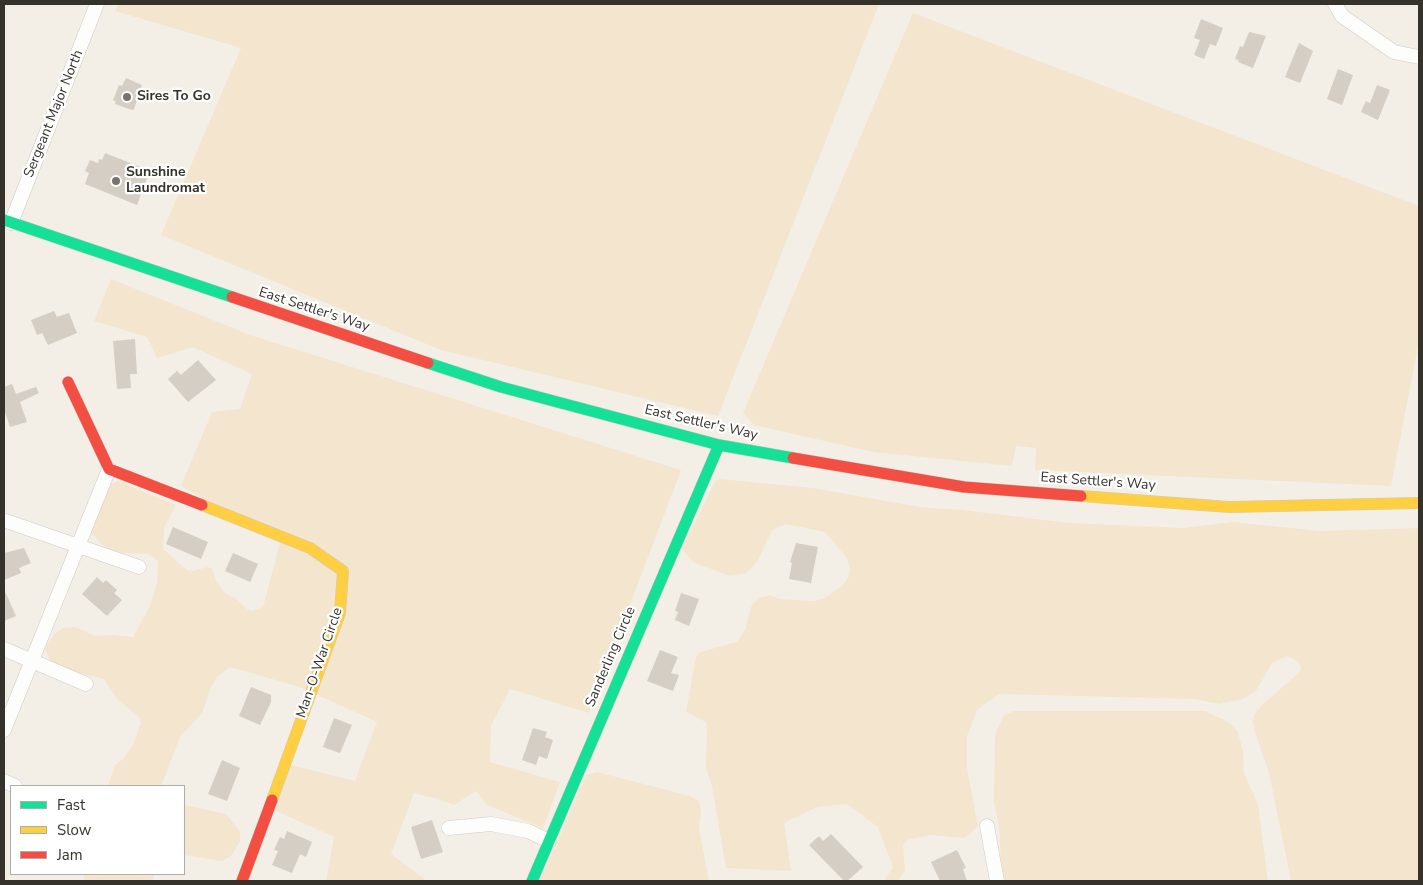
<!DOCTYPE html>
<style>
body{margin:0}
#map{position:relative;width:1423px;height:885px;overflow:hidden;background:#f3efe7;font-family:"Nunito Sans",sans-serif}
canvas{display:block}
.frame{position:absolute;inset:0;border:5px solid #35322c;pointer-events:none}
.legend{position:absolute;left:10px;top:785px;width:175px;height:90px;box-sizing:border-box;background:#fff;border:1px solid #aeadab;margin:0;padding:6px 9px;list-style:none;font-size:15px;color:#35322c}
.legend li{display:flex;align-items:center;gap:10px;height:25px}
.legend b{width:25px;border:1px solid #aeadab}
</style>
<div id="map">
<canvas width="1423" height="885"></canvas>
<div class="frame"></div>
<ul class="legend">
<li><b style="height:6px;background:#16e098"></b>Fast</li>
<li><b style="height:6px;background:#ffcf43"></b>Slow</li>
<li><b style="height:6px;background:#f24e42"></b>Jam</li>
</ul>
</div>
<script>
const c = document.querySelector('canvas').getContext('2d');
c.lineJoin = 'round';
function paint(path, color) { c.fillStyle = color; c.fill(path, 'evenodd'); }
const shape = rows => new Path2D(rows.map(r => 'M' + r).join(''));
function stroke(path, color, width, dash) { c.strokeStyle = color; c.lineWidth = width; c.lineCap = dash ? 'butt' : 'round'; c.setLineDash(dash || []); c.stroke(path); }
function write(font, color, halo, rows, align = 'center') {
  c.font = font + ' "Nunito Sans",sans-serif'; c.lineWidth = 4.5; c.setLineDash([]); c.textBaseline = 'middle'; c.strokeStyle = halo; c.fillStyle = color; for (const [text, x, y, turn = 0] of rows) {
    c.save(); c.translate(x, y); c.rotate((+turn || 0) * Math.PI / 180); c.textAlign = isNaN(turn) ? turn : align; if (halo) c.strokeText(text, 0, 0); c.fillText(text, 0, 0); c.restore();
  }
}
paint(shape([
 [118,4,879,4,718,416,441,350,161,235,241,48,115,11],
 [913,13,1419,206,1419,341,1391,486,1035,470,1036,448,1016,446,1012,466,873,452,754,425,743,413],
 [111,279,250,335,681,470,589,713,510,689,491,726,490,762,560,782,543,828,487,805,476,791,454,805,438,799,414,793,391,854,427,881,326,881,334,837,272,809,291,765,355,781,377,722,300,687,230,667,217,677,211,687,202,713,180,737,161,786,108,786,115,765,123,759,133,745,141,723,139,717,117,699,104,679,55,667,49,658,45,648,54,634,64,628,75,627,95,636,112,635,133,637,150,606,157,583,158,561,149,554,121,553,111,550,101,544,90,531,108,486,118,481,176,505,164,528,163,549,187,570,192,571,208,567,212,569,216,581,226,594,235,598,247,609,252,611,263,607,280,543,181,486,212,412,240,409,252,374,193,347,157,358,147,337,94,321],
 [720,479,813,488,920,507,962,510,1069,523,1184,528,1233,522,1321,531,1419,528,1419,881,1291,881,1269,773,1255,732,1253,721,1254,715,1262,705,1300,672,1301,666,1297,661,1287,656,1272,663,1256,691,1242,699,1219,704,1195,699,999,694,977,710,967,736,967,768,978,826,965,838,930,835,907,840,903,845,905,871,898,881,884,881,893,867,878,827,847,804,817,807,784,823,791,871,726,868,712,786,706,768,707,728,706,722,686,712,696,657,700,652,737,642,746,628,751,606,759,598,770,595,780,599,814,601,825,598,843,585,849,576,850,570,847,558,825,532,786,524,772,530,758,560,747,573,730,576,693,562,682,549,715,481],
 [1014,711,1205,711,1230,723,1238,732,1243,752,1244,774,1258,804,1268,881,1002,881,999,826,994,803,995,735,1004,715],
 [597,772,690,796,699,801,701,812,699,829,709,881,540,881,586,775],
 [184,805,226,814,240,831,240,841,232,855,222,861,184,855],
 [85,874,155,874,152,881,83,881]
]), '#f4e5ce');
paint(shape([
 [1201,19,1223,28,1216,46,1210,44,1204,59,1194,55,1200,40,1194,38],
 [1249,32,1266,36,1253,68,1238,62,1239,60,1235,59,1240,46,1243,47],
 [1299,43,1313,51,1300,83,1285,77],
 [1338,69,1353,75,1342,105,1327,99],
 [126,78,142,85,134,109,132,110,115,104,116,102,113,100,119,85,122,86],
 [1377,85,1390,90,1378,120,1361,112,1366,101,1370,103],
 [105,153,148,170,145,177,147,178,137,205,85,184,89,173,85,171,90,160,98,163,99,159,102,160],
 [54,311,57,317,69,313,77,333,48,345,42,333,37,335,31,320],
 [135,339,137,374,130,374,131,388,117,389,113,341],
 [198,360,216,380,188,402,168,379,177,371,181,375],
 [12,384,16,394,36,387,39,393,20,402,27,422,10,427,4,409,4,387],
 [173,527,208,542,201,559,166,544],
 [796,543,818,547,811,583,789,579,792,563,790,562],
 [24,548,31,563,19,568,21,573,4,580,4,553],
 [233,553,258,564,250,582,225,571],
 [97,577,103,583,106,580,117,590,114,593,122,600,107,616,82,594],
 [4,589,16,616,4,621],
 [681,593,699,599,689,626,675,620,678,612,675,611],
 [660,650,678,657,671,673,679,675,673,691,647,681],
 [251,687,271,695,271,702,260,725,239,716],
 [334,718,352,725,340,753,323,747],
 [533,728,547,732,545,737,553,740,547,759,539,756,536,765,522,760],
 [222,760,240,768,227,801,208,794],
 [432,820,443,852,421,859,411,827],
 [287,831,312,842,306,857,300,854,292,873,272,865,278,851,274,850,280,837,284,839],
 [831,834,863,867,847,881,844,881,809,845,819,836,823,841],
 [957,850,966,868,963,869,967,881,940,881,931,862]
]), '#d4cec4');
const street = shape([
 [1335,4,1342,16,1394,52,1419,57],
 [11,223,97,4],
 [6,521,139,567],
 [4,649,86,684],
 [4,730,109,469],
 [4,781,15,786],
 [987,826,997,881],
 [449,828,491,824,528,831,549,841]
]);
const fast = shape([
 [4,220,232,297],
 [428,363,501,387,719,445,793,458],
 [532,881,719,445]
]);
const slow = shape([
 [1081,496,1229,507,1419,503],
 [202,505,310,548,343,571,340,613,272,800]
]);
const jam = shape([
 [232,297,428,363],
 [68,382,109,469,202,505],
 [793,458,964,487,1081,496],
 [242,881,272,800]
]);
stroke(street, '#cfcbc5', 15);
stroke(fast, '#cfcbc5', 12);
stroke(slow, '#cfcbc5', 12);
stroke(jam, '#cfcbc5', 12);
stroke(street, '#fdfdfb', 14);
stroke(fast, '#16e098', 11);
stroke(slow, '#ffcf43', 11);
stroke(jam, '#f24e42', 11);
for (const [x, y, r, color] of [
 [127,97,5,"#78746d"],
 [116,181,5,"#78746d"]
]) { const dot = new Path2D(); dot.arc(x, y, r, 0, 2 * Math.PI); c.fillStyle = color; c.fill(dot); stroke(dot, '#fff', 2); }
write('bold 14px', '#35322c', '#fff', [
 ["Sires To Go",137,97],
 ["Sunshine",126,173],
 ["Laundromat",126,189]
], 'left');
write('14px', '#35322c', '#fff', [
 ["Sergeant Major North",54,114,-68],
 ["East Settler's Way",314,310,18],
 ["East Settler's Way",701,423,13],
 ["East Settler's Way",1098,482,4],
 ["Sanderling Circle",611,657,-67],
 ["Man-O-War Circle",320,663,-71]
]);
</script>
